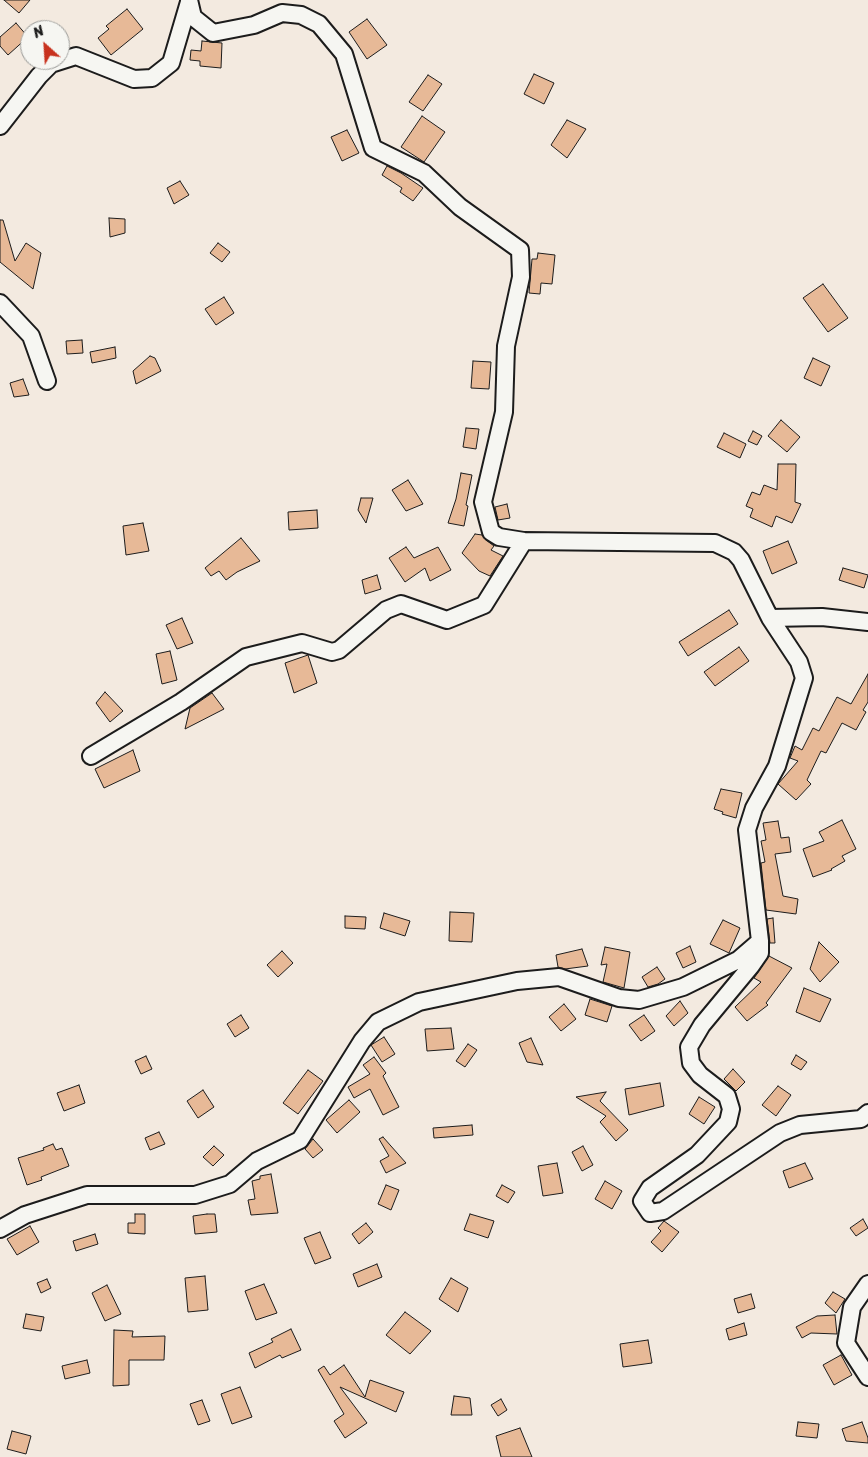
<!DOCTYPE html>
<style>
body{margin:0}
#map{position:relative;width:868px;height:1457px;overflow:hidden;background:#f3eae0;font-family:Sriracha,sans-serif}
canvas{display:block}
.north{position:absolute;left:20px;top:20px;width:50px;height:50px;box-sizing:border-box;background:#f6f6f2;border:1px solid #9f9f9c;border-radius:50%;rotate:334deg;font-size:14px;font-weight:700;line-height:20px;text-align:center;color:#1c1c1c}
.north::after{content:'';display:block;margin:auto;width:18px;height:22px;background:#c8321e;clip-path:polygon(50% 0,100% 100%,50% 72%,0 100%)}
</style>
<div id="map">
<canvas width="868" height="1457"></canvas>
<div class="north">N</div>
</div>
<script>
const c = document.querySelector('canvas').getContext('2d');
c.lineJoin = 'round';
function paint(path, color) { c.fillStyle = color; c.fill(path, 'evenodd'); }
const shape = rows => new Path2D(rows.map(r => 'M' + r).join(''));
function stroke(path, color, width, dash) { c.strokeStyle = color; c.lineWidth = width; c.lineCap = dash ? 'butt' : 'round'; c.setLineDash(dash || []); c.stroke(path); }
const building = shape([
 [4,0,30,0,19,13,4,0],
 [127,9,143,29,111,55,98,38,109,29,106,26,127,9],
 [367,19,387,45,367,59,349,32,367,19],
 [16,23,28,37,8,55,0,46,0,37,16,23],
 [202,41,222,43,221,68,200,66,200,61,190,60,191,50,201,51,202,41],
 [534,74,554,83,544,104,524,94,534,74],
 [428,75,442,84,423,111,409,102,428,75],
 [422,116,445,132,424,162,401,147,422,116],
 [567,120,586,129,567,158,551,145,567,120],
 [347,130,359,153,342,161,331,137,347,130],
 [387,166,401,173,423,188,413,201,400,192,402,188,382,175,387,166],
 [180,181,189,195,174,204,167,188,180,181],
 [109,218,125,219,125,233,110,237,109,218],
 [0,220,3,220,15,261,26,243,41,253,33,289,0,262,0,220],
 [218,243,230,252,222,262,210,253,218,243],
 [538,253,555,255,552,284,541,283,540,294,529,293,532,259,537,259,538,253],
 [823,284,848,318,828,332,803,298,823,284],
 [224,297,234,313,216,325,205,309,224,297],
 [82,340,83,353,67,354,66,341,82,340],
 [115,347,116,358,92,363,90,352,115,347],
 [150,356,155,358,161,371,136,384,133,371,150,356],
 [813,358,830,366,821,386,804,378,813,358],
 [473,361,491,362,489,389,471,388,473,361],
 [23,379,29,395,14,397,10,383,23,379],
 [781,420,800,437,787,452,768,436,781,420],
 [466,428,479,429,476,449,463,447,466,428],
 [753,431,762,436,757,445,748,441,753,431],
 [724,433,746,444,740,458,717,447,724,433],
 [778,464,796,464,795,502,801,504,792,523,776,516,772,527,750,517,753,509,746,506,752,492,760,495,764,485,777,490,778,464],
 [461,473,472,475,466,505,468,506,464,526,448,523,456,499,461,473],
 [408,480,423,504,406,511,392,490,408,480],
 [361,498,373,498,366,523,358,510,361,498],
 [507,504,510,518,498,520,495,507,507,504],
 [317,510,318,528,289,530,288,512,317,510],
 [143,523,149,551,126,555,123,526,143,523],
 [475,534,482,535,486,540,494,546,491,550,503,556,490,576,479,571,462,553,475,534],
 [241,538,260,561,237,572,226,580,219,571,211,576,205,568,241,538],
 [788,541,797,563,772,574,763,551,788,541],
 [406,547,414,558,438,547,451,570,430,581,425,568,405,582,389,558,406,547],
 [843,568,868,575,864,588,839,580,843,568],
 [377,575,381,589,365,594,362,580,377,575],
 [729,610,738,624,688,656,679,642,729,610],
 [182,618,193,643,177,649,166,625,182,618],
 [739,647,749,661,715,686,704,672,739,647],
 [170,651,177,680,162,684,156,654,170,651],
 [308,655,317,683,294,693,285,663,308,655],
 [868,674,868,702,863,710,866,712,856,730,842,723,826,753,821,751,807,780,811,784,796,800,778,784,798,761,790,758,795,746,802,750,813,728,819,731,837,697,851,704,868,674],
 [105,692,123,711,110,722,96,703,105,692],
 [212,693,224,709,185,729,190,708,212,693],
 [133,750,140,771,104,788,95,769,133,750],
 [721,789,742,793,736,818,722,814,723,812,714,809,721,789],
 [842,820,856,849,842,856,845,861,831,869,832,870,813,877,803,849,824,841,819,832,842,820],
 [778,821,781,838,789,837,791,852,775,854,783,896,798,899,796,914,766,910,761,863,765,862,761,841,766,840,763,823,778,821],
 [450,912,474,913,472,942,449,941,450,912],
 [384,913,410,921,405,936,380,928,384,913],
 [345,916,366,917,365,929,345,928,345,916],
 [773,918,775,943,770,943,767,919,773,918],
 [723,920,740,928,729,953,710,944,723,920],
 [819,942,839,962,820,982,810,969,819,942],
 [690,946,696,962,683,968,676,953,690,946],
 [605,947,630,952,624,988,603,982,607,964,601,965,605,947],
 [582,949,588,966,565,969,558,967,556,955,582,949],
 [282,951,293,963,278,977,267,965,282,951],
 [769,956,792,968,766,1003,768,1005,747,1021,735,1007,761,982,754,978,769,956],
 [657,967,665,979,658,984,648,987,642,977,657,967],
 [804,988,831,999,820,1022,796,1012,804,988],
 [590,999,612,1006,607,1022,585,1015,590,999],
 [680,1001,688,1013,674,1026,666,1016,680,1001],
 [564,1004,576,1019,561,1031,549,1017,564,1004],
 [241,1015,249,1028,235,1037,227,1024,241,1015],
 [644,1015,655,1031,641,1041,629,1025,644,1015],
 [451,1028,454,1049,427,1051,425,1029,451,1028],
 [384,1037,395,1054,382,1062,371,1045,384,1037],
 [531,1038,543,1065,527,1062,519,1043,531,1038],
 [468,1044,477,1050,465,1067,456,1061,468,1044],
 [796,1055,807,1062,801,1070,791,1064,796,1055],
 [146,1056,152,1069,141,1074,135,1061,146,1056],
 [374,1057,386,1073,383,1076,399,1107,383,1115,370,1089,354,1098,348,1087,370,1074,363,1065,374,1057],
 [733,1069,745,1082,736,1091,724,1079,733,1069],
 [308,1070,323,1081,298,1114,283,1103,308,1070],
 [660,1083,664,1106,629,1115,625,1089,660,1083],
 [79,1085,85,1103,64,1111,57,1093,79,1085],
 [778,1086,791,1095,776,1116,762,1105,778,1086],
 [203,1090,214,1107,198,1118,187,1101,203,1090],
 [606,1092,600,1101,628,1130,616,1141,600,1122,606,1116,576,1097,606,1092],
 [699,1097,715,1107,704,1124,689,1114,699,1097],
 [349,1100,360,1112,337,1133,326,1120,349,1100],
 [472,1125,473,1135,434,1138,433,1128,472,1125],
 [159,1132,165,1144,150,1150,145,1138,159,1132],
 [383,1137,406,1163,386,1173,380,1161,389,1156,379,1139,383,1137],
 [313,1139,323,1150,313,1158,305,1149,313,1139],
 [53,1144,56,1150,62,1148,69,1166,41,1177,42,1180,27,1185,18,1158,44,1150,43,1148,53,1144],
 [214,1146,224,1155,213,1166,203,1157,214,1146],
 [583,1146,593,1165,582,1171,572,1152,583,1146],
 [557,1163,563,1193,543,1196,538,1166,557,1163],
 [805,1163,813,1179,789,1188,783,1171,805,1163],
 [271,1174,278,1213,251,1215,248,1200,255,1199,252,1181,260,1179,260,1176,271,1174],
 [605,1181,622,1191,612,1209,595,1199,605,1181],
 [386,1185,399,1190,391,1210,378,1204,386,1185],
 [502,1185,515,1192,508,1203,496,1196,502,1185],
 [135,1214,145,1214,145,1234,128,1233,128,1223,135,1223,135,1214],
 [207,1214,215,1214,217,1232,195,1234,193,1216,207,1214],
 [470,1214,494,1221,488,1238,464,1230,470,1214],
 [863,1219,868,1228,856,1236,850,1228,863,1219],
 [664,1221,679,1232,662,1252,651,1242,661,1231,658,1228,664,1221],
 [366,1223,373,1232,359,1244,352,1234,366,1223],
 [30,1226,39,1242,17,1255,7,1239,30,1226],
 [320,1232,331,1258,315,1264,304,1238,320,1232],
 [95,1234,98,1244,76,1251,73,1241,95,1234],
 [377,1264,382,1277,358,1287,353,1274,377,1264],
 [205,1276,208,1310,188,1312,185,1278,205,1276],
 [451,1278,468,1288,458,1312,439,1299,451,1278],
 [47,1279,51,1288,41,1293,37,1283,47,1279],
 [264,1284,277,1313,256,1320,245,1291,264,1284],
 [107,1285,121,1314,105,1321,92,1293,107,1285],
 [833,1292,845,1299,836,1313,825,1303,833,1292],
 [751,1294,755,1308,738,1313,734,1299,751,1294],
 [405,1312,431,1331,410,1354,386,1335,405,1312],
 [26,1314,44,1317,41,1331,23,1328,26,1314],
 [835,1315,837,1334,811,1333,802,1338,796,1327,817,1316,835,1315],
 [744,1323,747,1335,729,1340,726,1329,744,1323],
 [291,1329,301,1350,282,1358,280,1355,255,1368,249,1353,273,1342,271,1339,291,1329],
 [114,1330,133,1331,132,1337,165,1336,164,1360,129,1360,129,1385,113,1386,114,1330],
 [648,1340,652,1363,623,1367,620,1344,648,1340],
 [841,1355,852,1375,834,1385,823,1365,841,1355],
 [87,1360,90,1373,65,1379,62,1366,87,1360],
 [344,1365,365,1397,370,1380,404,1392,396,1412,340,1387,367,1423,345,1438,334,1421,344,1414,318,1370,324,1366,330,1375,344,1365],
 [240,1387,252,1417,232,1424,221,1394,240,1387],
 [454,1396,470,1398,472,1415,451,1415,454,1396],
 [501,1399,507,1410,498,1416,491,1405,501,1399],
 [202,1400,210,1421,198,1425,190,1404,202,1400],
 [798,1422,819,1424,817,1438,796,1436,798,1422],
 [862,1422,868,1438,868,1443,846,1441,842,1429,862,1422],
 [520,1428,532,1457,501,1457,496,1436,520,1428],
 [12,1431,31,1436,26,1454,7,1449,12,1431]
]);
paint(building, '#e7b997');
stroke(building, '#1c1c1c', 1);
const minor = shape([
 [189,0,193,17,213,33,254,25,282,13,301,15,319,24,344,54,373,148,424,173,460,207,520,250,521,277,506,346,504,412,483,502,491,532,499,537,524,541,715,543,734,552,741,560,770,618,799,662,804,678,777,766,754,808,747,830,760,941,760,953,751,966,702,1025,689,1047,691,1063,700,1075,727,1096,731,1109,728,1122,697,1155,650,1188,642,1201,650,1213,663,1211,780,1133,800,1125,861,1119,868,1113],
 [0,126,39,76,51,64,76,56,134,79,152,78,171,63,189,2],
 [0,303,31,336,47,381],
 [770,618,822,617,868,622],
 [91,756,181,702,246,657,302,643,332,652,339,650,386,610,401,604,447,620,484,605,524,541],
 [0,1229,25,1215,87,1195,195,1195,230,1184,257,1161,300,1140,362,1041,378,1022,419,1002,517,981,559,977,619,998,639,1000,683,987,738,960,760,941],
 [868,1284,852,1307,846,1343,868,1377]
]);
stroke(minor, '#1c1c1c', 20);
stroke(minor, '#f6f6f2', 16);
</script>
